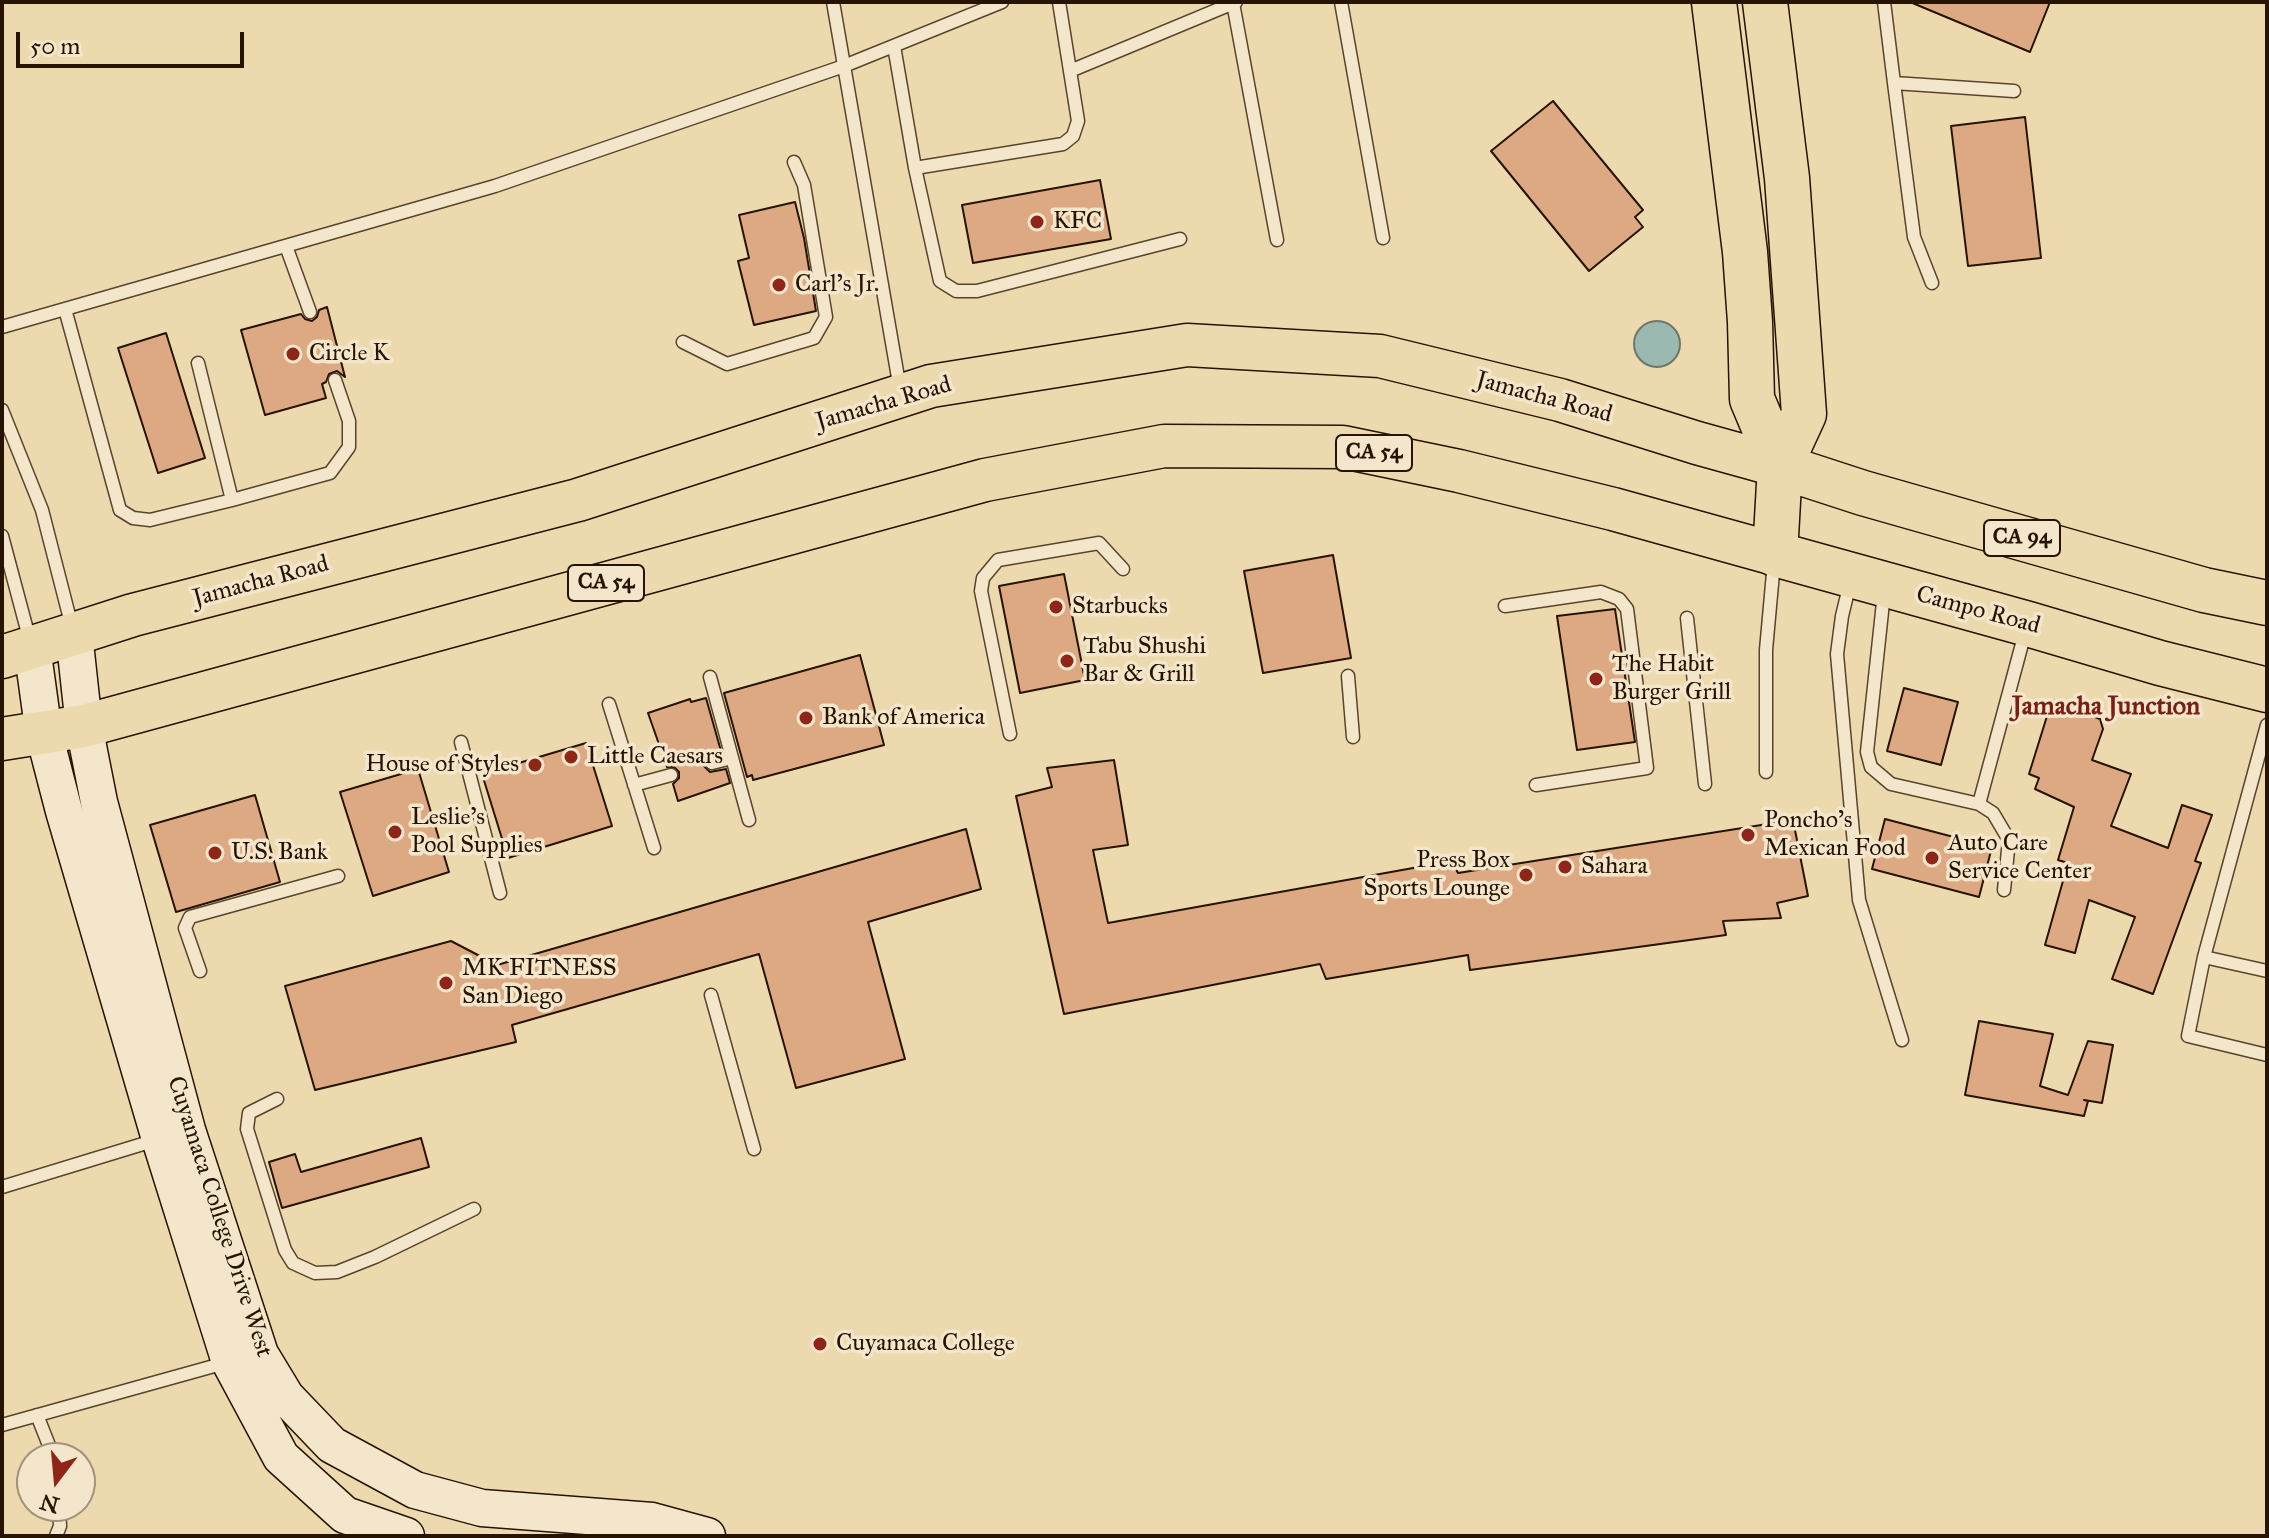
<!DOCTYPE html>
<style>
body{margin:0}
#map{position:relative;width:2269px;height:1538px;overflow:hidden;background:#edd9ae;font-family:"IM FELL Great Primer",serif}
canvas{display:block}
.frame{position:absolute;inset:0;border:4px solid #261302;pointer-events:none}
.north{position:absolute;left:16px;top:1442px;width:80px;height:80px;box-sizing:border-box;background:#f3e6ca;border:2px solid #a1927a;border-radius:50%;rotate:196deg;font-size:22px;font-weight:700;line-height:32px;text-align:center;color:#261302}
.north::after{content:'';display:block;margin:auto;width:28px;height:36px;background:#8f2418;clip-path:polygon(50% 0,100% 100%,50% 72%,0 100%)}
.scale{position:absolute;left:16px;top:32px;width:228px;height:36px;box-sizing:border-box;border:4px solid #261302;border-top:0;padding-left:10px;font-size:24px;line-height:28px;white-space:nowrap;color:#261302;-webkit-text-stroke:6px #f3e6ca;paint-order:stroke}
</style>
<div id="map">
<canvas width="2269" height="1538"></canvas>
<div class="frame"></div>
<div class="north">N</div>
<div class="scale">50 m</div>
</div>
<script>
const c = document.querySelector('canvas').getContext('2d');
c.lineJoin = 'round';
function paint(path, color) { c.fillStyle = color; c.fill(path, 'evenodd'); }
const shape = rows => new Path2D(rows.map(r => 'M' + r).join(''));
function stroke(path, color, width, dash) { c.strokeStyle = color; c.lineWidth = width; c.lineCap = dash ? 'butt' : 'round'; c.setLineDash(dash || []); c.stroke(path); }
function write(font, color, halo, rows, align = 'center') {
  c.font = font + ' "IM FELL Great Primer",serif'; c.lineWidth = 7; c.setLineDash([]); c.textBaseline = 'middle'; c.strokeStyle = halo; c.fillStyle = color; for (const [text, x, y, turn = 0] of rows) {
    c.save(); c.translate(x, y); c.rotate((+turn || 0) * Math.PI / 180); c.textAlign = isNaN(turn) ? turn : align; if (halo) c.strokeText(text, 0, 0); c.fillText(text, 0, 0); c.restore();
  }
}
const water = shape([
 '1634 344a23 23 0 1 1 46 0a23 23 0 1 1-46 0Z'
]);
paint(water, '#9ab9b0');
stroke(water, '#6c776a', 2);
const building = shape([
 [1910,2,2050,2,2030,52,1910,2],
 [1553,101,1643,210,1635,217,1643,227,1589,271,1491,151,1553,101],
 [2025,117,2041,258,1968,266,1951,126,2025,117],
 [1100,180,1111,239,973,263,962,205,1100,180],
 [795,202,804,238,816,311,754,325,738,261,749,258,739,215,795,202],
 [327,307,345,377,337,371,329,374,326,382,322,384,326,398,265,415,241,330,301,314,305,319,312,321,317,317,319,310,327,307],
 [166,333,205,458,158,473,118,348,166,333],
 [1333,555,1351,658,1263,673,1244,571,1333,555],
 [1064,574,1085,680,1020,693,999,586,1064,574],
 [1615,609,1635,742,1577,750,1557,616,1615,609],
 [860,655,884,745,753,780,752,775,747,777,724,693,860,655],
 [1904,688,1958,702,1941,765,1887,751,1904,688],
 [706,698,721,751,706,756,704,766,710,772,726,769,730,783,678,801,673,784,679,778,679,772,674,767,667,767,648,713,690,699,691,702,706,698],
 [2052,700,2100,719,2103,729,2092,760,2131,774,2111,826,2168,848,2182,805,2212,815,2195,861,2201,863,2153,994,2112,979,2135,917,2089,900,2075,953,2045,945,2068,863,2058,860,2074,807,2035,789,2039,778,2029,774,2052,700],
 [586,743,612,826,508,858,482,774,586,743],
 [1114,760,1128,845,1093,850,1108,923,1452,861,1458,873,1793,820,1808,896,1777,903,1781,918,1723,921,1726,935,1470,970,1468,955,1326,979,1320,964,1064,1014,1016,796,1052,787,1047,768,1114,760],
 [418,769,449,872,373,896,340,792,418,769],
 [255,795,280,882,176,912,150,825,255,795],
 [1885,819,1992,847,1979,897,1872,869,1885,819],
 [966,829,981,889,868,922,905,1059,796,1088,759,954,512,1025,516,1042,315,1090,285,986,451,941,497,965,966,829],
 [1979,1021,2053,1034,2040,1086,2068,1095,2088,1041,2113,1045,2102,1103,2084,1100,2088,1101,2084,1116,1965,1095,1979,1021],
 [421,1138,429,1167,282,1208,269,1162,295,1154,301,1172,421,1138]
]);
paint(building, '#dda983');
stroke(building, '#261302', 2);
const lane = shape([
 [833,2,900,389],
 [1341,2,1383,238],
 [1884,2,1894,83,2014,91],
 [1233,3,1277,240],
 [894,46,915,168,1063,144,1073,136,1078,121,1059,2],
 [1070,71,1236,2],
 [1894,83,1914,237,1932,283],
 [915,168,940,281,956,291,977,291,1180,239],
 [286,246,310,312],
 [65,309,120,510,133,518,150,520,232,500,198,363],
 [2,327,495,186,844,66,1002,2],
 [683,342,727,364,814,338,826,317,804,185,794,162],
 [2,410,42,510,72,627],
 [232,500,330,473,349,447,349,421,335,380],
 [2,536,30,641],
 [1850,583,1842,616,1837,654,1859,900,1902,1040],
 [1884,593,1867,752,1871,767,1891,784,1979,804,2026,629],
 [1505,606,1601,592,1619,599,1627,609,1647,768,1536,785],
 [1687,618,1705,784],
 [1348,676,1353,737],
 [710,677,749,820],
 [609,704,654,848],
 [2267,725,2204,957,2267,971],
 [1010,734,981,591,983,578,998,560,1099,543,1123,569],
 [461,742,500,893],
 [712,763,732,758],
 [1766,772,1766,650,1774,562],
 [634,785,671,775],
 [1979,804,1993,813,2009,840,2004,890],
 [2204,957,2188,1036,2267,1055],
 [200,971,185,928,190,917,338,876],
 [711,995,754,1149],
 [277,1099,249,1113,247,1129,285,1250,293,1263,315,1273,337,1272,375,1257,474,1209],
 [2,1187,156,1140],
 [37,1415,54,1458],
 [2,1425,225,1363],
 [56,1536,60,1526,59,1506]
]);
const secondary = shape([
 [74,634,84,726,99,802,187,1130,260,1354,286,1397,332,1445,415,1490,482,1508,652,1521,707,1536],
 [32,647,44,734,64,811,160,1139,230,1362,281,1457,345,1515,406,1536]
]);
const primary = shape([
 [2,657,133,615,578,500,931,386,1187,345,1380,356,1560,400,1697,443,1780,466],
 [2,739,84,726,985,480,1164,446,1343,447,1459,471,1613,509,1775,554]
]);
const highway = shape([
 [1714,2,1745,252,1750,322,1752,399,1780,466,1863,493,2204,590,2267,603],
 [1765,2,1787,178,1804,414,1780,466,1775,554,2028,624,2160,663,2267,690]
]);
stroke(lane, '#58442d', 15);
stroke(secondary, '#261302', 39);
stroke(primary, '#261302', 45);
stroke(highway, '#261302', 47);
stroke(lane, '#f3e6ca', 12);
stroke(secondary, '#f3e6ca', 36);
stroke(primary, '#edd9ae', 42);
stroke(highway, '#edd9ae', 44);
for (const [x, y, r, color] of [
 [1037,222,8,"#8f2418"],
 [779,285,8,"#8f2418"],
 [293,354,8,"#8f2418"],
 [1056,607,8,"#8f2418"],
 [1067,661,8,"#8f2418"],
 [1596,679,8,"#8f2418"],
 [806,718,8,"#8f2418"],
 [571,757,8,"#8f2418"],
 [535,765,8,"#8f2418"],
 [395,832,8,"#8f2418"],
 [1748,835,8,"#8f2418"],
 [215,853,8,"#8f2418"],
 [1932,858,8,"#8f2418"],
 [1565,867,8,"#8f2418"],
 [1526,875,8,"#8f2418"],
 [446,983,8,"#8f2418"],
 [820,1344,8,"#8f2418"]
]) { const dot = new Path2D(); dot.arc(x, y, r, 0, 2 * Math.PI); c.fillStyle = color; c.fill(dot); stroke(dot, '#f3e6ca', 3); }
for (const [x, y, w] of [
 [1374,453,76],
 [2022,538,76],
 [606,583,76]
]) { const box = new Path2D(); box.roundRect(x - w / 2, y - 18, w, 36, 6); c.fillStyle = '#f3e6ca'; c.fill(box); stroke(box, '#261302', 2); }
write('bold 22px', '#261302', null, [
 ["CA 54",1374,453],
 ["CA 94",2022,538],
 ["CA 54",606,583]
]);
write('24px', '#261302', '#f3e6ca', [
 ["KFC",1053,222],
 ["Carl's Jr.",795,285],
 ["Circle K",309,354],
 ["Starbucks",1072,607],
 ["Tabu Shushi",1083,647],
 ["Bar & Grill",1083,675],
 ["The Habit",1612,665],
 ["Burger Grill",1612,693],
 ["Bank of America",822,718],
 ["Little Caesars",587,757],
 ["House of Styles",519,765,"right"],
 ["Leslie's",411,818],
 ["Pool Supplies",411,846],
 ["Poncho's",1764,821],
 ["Mexican Food",1764,849],
 ["Auto Care",1948,844],
 ["Service Center",1948,872],
 ["U.S. Bank",231,853],
 ["Press Box",1510,861,"right"],
 ["Sports Lounge",1510,889,"right"],
 ["Sahara",1581,867],
 ["MK FITNESS",462,969],
 ["San Diego",462,997],
 ["Cuyamaca College",836,1344]
], 'left');
write('24px', '#261302', '#f3e6ca', [
 ["Jamacha Road",1544,398,15],
 ["Jamacha Road",884,404,-16],
 ["Jamacha Road",261,582,-15],
 ["Campo Road",1978,611,15],
 ["Cuyamaca College Drive West",219,1217,72]
]);
write('bold 26px', '#7a1f14', '#f3e6ca', [
 ["Jamacha Junction",2106,708]
]);
</script>
